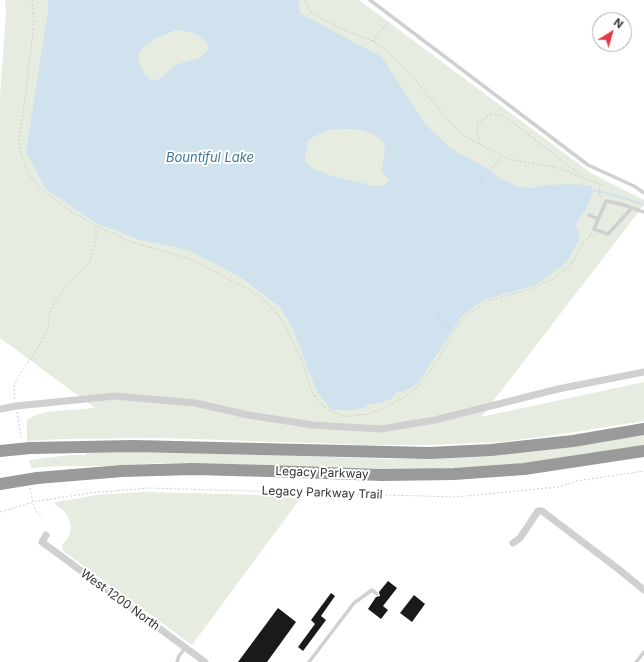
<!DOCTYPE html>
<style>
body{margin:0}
#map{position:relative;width:644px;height:662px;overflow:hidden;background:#fff;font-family:Inter,sans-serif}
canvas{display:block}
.north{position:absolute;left:592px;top:12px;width:40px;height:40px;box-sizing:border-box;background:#fff;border:1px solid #adadad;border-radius:50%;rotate:37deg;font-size:11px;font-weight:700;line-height:16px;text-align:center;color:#333}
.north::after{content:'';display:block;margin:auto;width:14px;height:18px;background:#e63946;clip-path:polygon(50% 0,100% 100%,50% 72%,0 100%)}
</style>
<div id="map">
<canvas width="644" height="662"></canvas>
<div class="north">N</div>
</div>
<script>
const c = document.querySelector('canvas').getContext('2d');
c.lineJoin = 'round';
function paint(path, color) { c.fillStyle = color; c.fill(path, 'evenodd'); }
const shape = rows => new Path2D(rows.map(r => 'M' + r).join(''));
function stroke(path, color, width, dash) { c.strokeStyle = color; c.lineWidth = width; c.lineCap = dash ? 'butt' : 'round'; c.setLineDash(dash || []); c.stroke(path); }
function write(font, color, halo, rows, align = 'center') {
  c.font = font + ' Inter,sans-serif'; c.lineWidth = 4; c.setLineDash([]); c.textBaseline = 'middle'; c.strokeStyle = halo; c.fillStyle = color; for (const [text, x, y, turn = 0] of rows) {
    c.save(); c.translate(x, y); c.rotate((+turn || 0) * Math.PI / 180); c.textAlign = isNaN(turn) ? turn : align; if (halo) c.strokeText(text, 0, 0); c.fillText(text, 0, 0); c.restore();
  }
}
paint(shape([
 [5,0,359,0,591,173,644,200,644,204,640,210,481,417,644,382,644,421,555,435,502,442,426,445,367,445,194,439,154,438,62,439,27,441,27,420,33,416,47,412,95,408,0,338,0,96,6,12],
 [644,435,644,445,627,448,542,462,468,467,425,469,387,469,237,464,160,463,107,466,66,466,31,468,29,460,71,455,86,455,86,452,130,451,393,459,436,458,526,452],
 [144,492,302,496,192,645,63,551,62,545,68,538,70,533,71,525,67,515,63,510,55,505,55,502,76,499,96,495]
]), '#e6ecdf');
paint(shape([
 [48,0,299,0,300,13,344,37,382,57,425,124,449,147,493,172,501,180,506,181,517,186,529,188,548,185,575,184,591,186,593,191,592,195,586,210,577,221,576,228,579,232,579,240,567,262,536,285,483,300,462,316,417,384,403,392,399,391,396,393,391,399,387,400,382,403,376,404,370,403,363,408,357,410,332,410,317,392,292,327,280,307,242,278,188,250,140,240,96,223,46,189,26,152,48,11],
 [175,30,191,32,199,36,205,41,208,45,208,50,199,58,182,63,172,67,165,75,157,80,150,80,145,74,140,65,138,57,142,48,155,39],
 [339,129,352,129,364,131,373,134,383,141,385,147,384,158,381,170,389,180,385,185,375,186,332,176,315,169,305,163,305,157,307,151,307,144,309,139,329,130]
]), '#cfe2ee');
stroke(shape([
 [593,191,598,191,621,197,644,205]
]), '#cfe2ee', 2);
paint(shape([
 [388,581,397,588,383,606,388,610,381,619,368,609,376,597,380,596,379,592],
 [331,593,335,596,321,616,326,620,303,651,298,647,315,624,311,620],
 [414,595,425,604,412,622,400,613],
 [278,608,296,622,267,662,238,662]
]), '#1a1a1a');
stroke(shape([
 [32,0,34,21,32,40,29,62,26,91,19,141,21,155,27,170,33,179,39,187,50,196,71,211,96,226,129,241,180,256,194,261,222,276,248,289,260,296,275,311,286,326,303,363,311,389,316,398,323,406,332,412,344,416,351,416,368,414,383,409,406,396,416,388,428,374,439,358,455,329,467,315,478,307,487,301,531,289,553,279,568,267,573,261,582,244,591,235,592,233],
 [305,0,310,11,315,15,343,30,373,41,383,48,402,65,417,82,453,126,467,137,506,158,513,160,554,167,600,184,599,195,603,198],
 [373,41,379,32,389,22],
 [480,144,477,131,478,123,487,116,494,114,501,115,511,121,582,176],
 [480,178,485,182],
 [482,180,501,158],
 [437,316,454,329],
 [435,319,439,314],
 [15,399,14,387,18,377,37,349,48,328,50,313,54,303,61,293,90,261,96,239,96,227],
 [17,412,21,437],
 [30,488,33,502,35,510,42,518],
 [0,512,33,502,90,493,148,488,456,497,558,487,576,481,644,471]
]), '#cdcdcd', 1, [2, 2]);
stroke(shape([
 [370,0,588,165,634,186,644,193],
 [632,208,608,234,594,229,606,201,621,204,632,208,644,212],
 [589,215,598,219],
 [177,662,179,656,185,648],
 [309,662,354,603,372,590,377,594],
 [636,662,644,652]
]), '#d0d0d0', 3.5);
stroke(shape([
 [0,409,16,406,115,396,195,403,248,415,313,425,381,429,435,420,558,389,644,372],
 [46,535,42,542,205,662],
 [513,543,520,538,538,511,542,511,617,568,644,590]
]), '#d0d0d0', 7);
stroke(shape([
 [0,451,30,448,134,446,429,453,491,450,573,441,644,429],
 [0,484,37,478,122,471,193,469,270,471,382,475,454,474,524,469,644,451]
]), '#9a9a9a', 12);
write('12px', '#333', '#fff', [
 ["Legacy Parkway",322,473,2],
 ["Legacy Parkway Trail",322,493,2],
 ["West 1200 North",120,600,36]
]);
write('italic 13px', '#3f7597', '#fff', [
 ["Bountiful Lake",210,158]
]);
</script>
